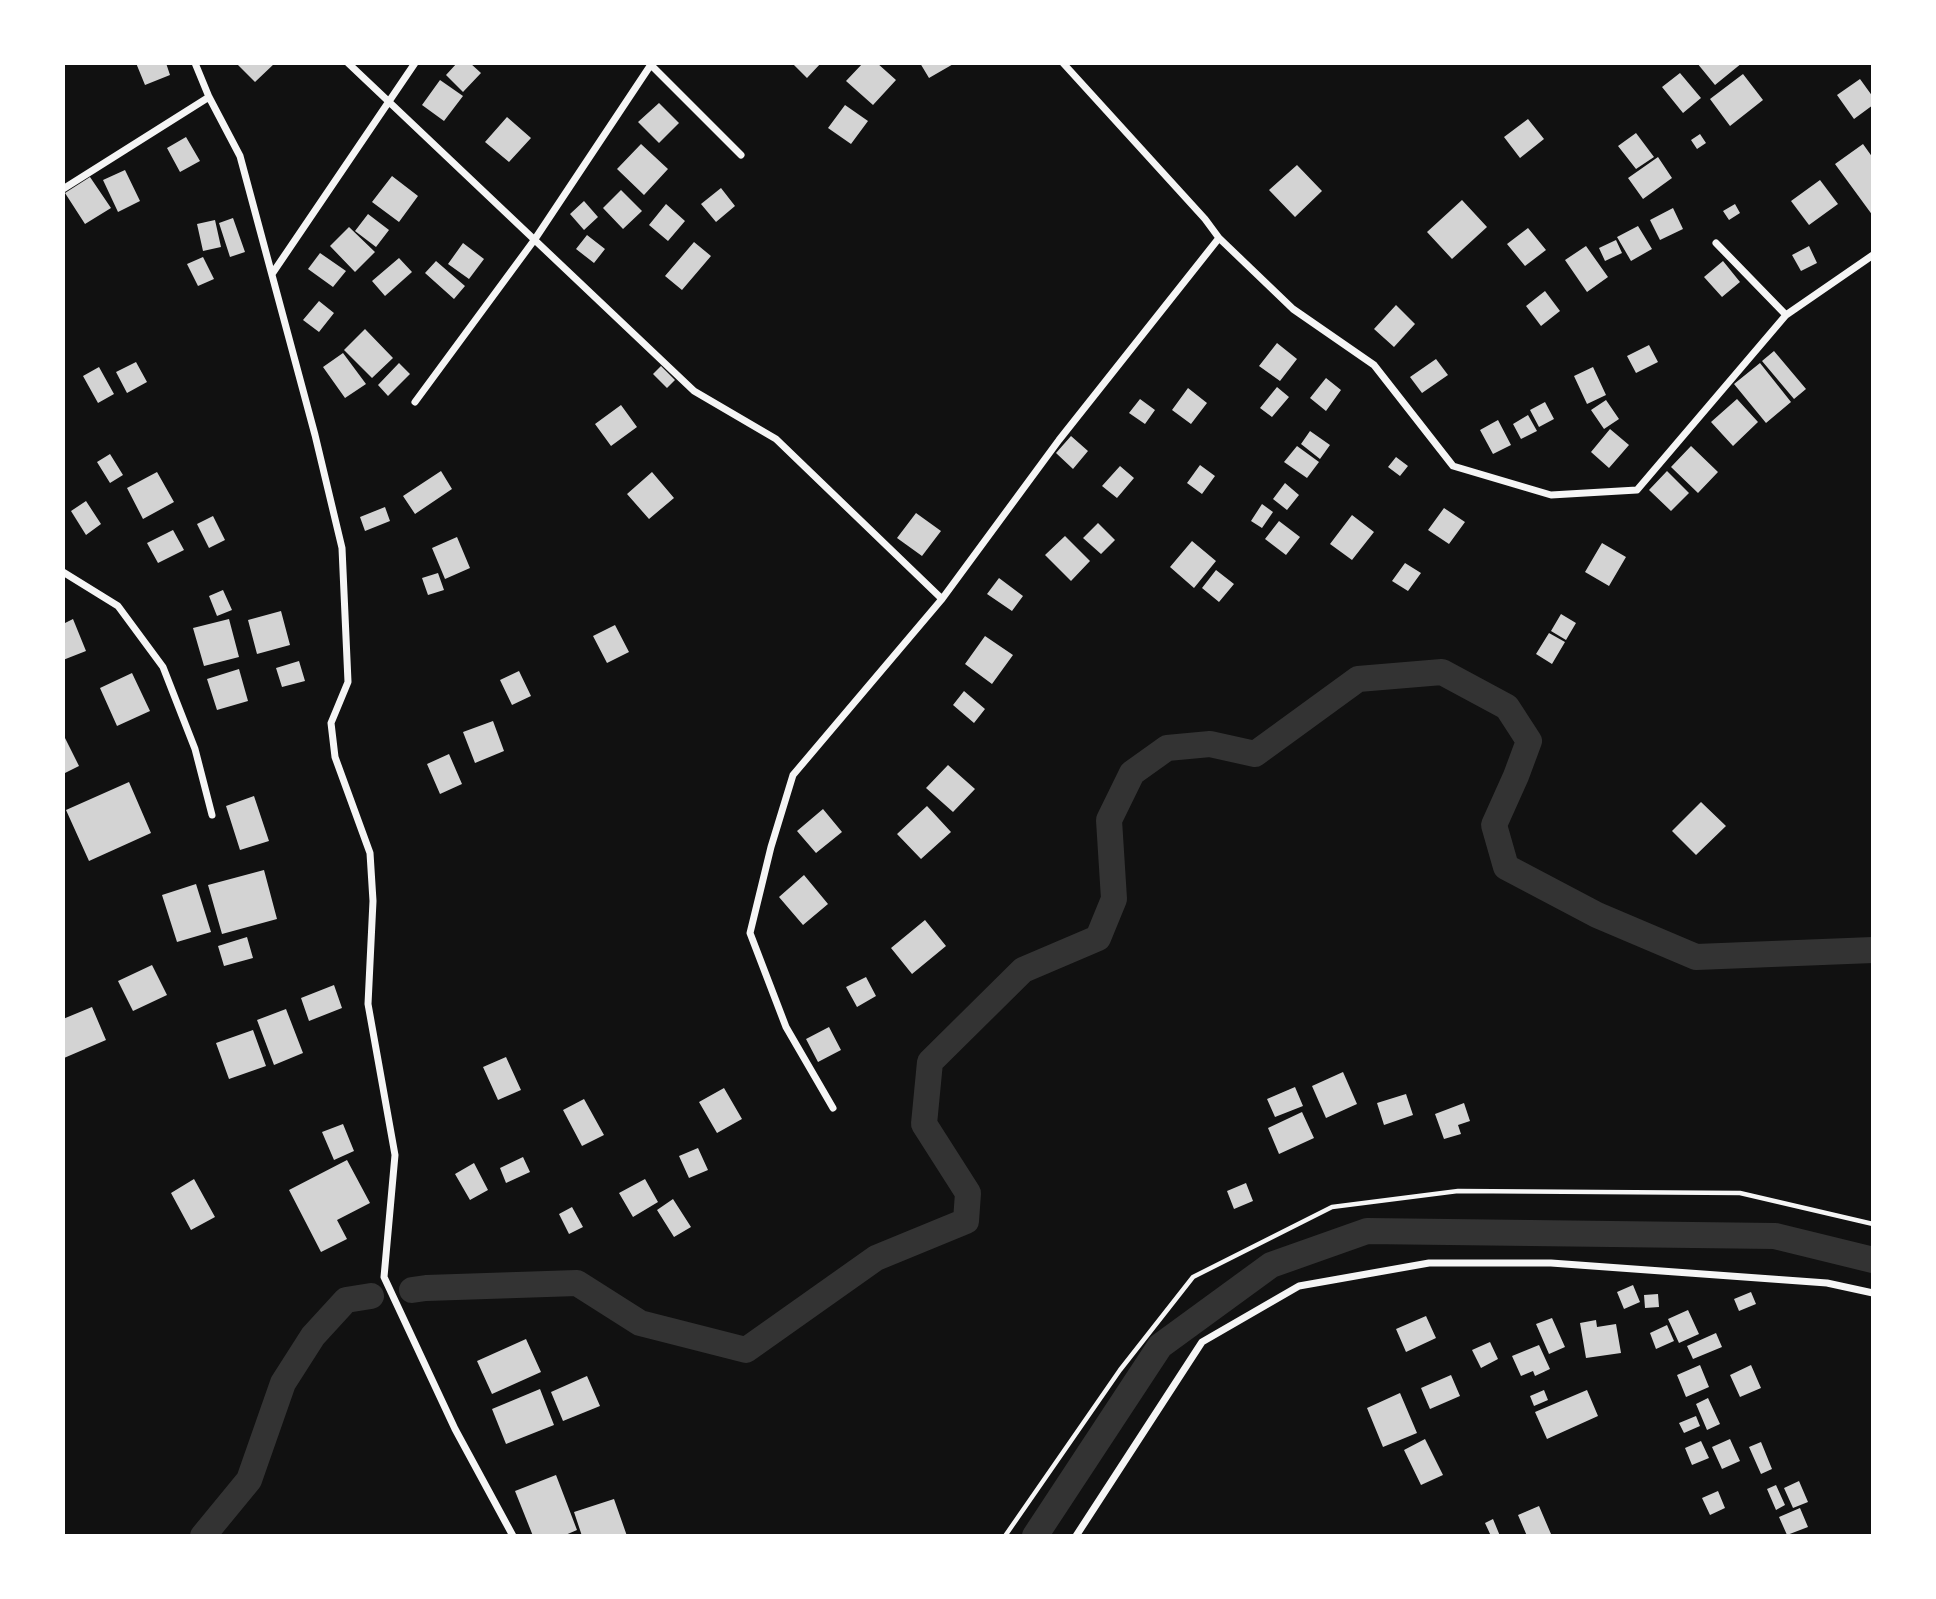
<!DOCTYPE html>
<style>
body{margin:0}
#map{position:relative;width:1936px;height:1599px;overflow:hidden;background:#111;font-family:Mulish,sans-serif}
canvas{display:block}
.frame{position:absolute;inset:0;border:65px solid #fff;pointer-events:none}
</style>
<div id="map">
<canvas width="1936" height="1599"></canvas>
<div class="frame"></div>
</div>
<script>
const c = document.querySelector('canvas').getContext('2d');
c.lineJoin = 'round';
const shape = rows => new Path2D(rows.map(r => 'M' + r).join(''));
function stroke(path, color, width, dash) { c.strokeStyle = color; c.lineWidth = width; c.lineCap = dash ? 'butt' : 'round'; c.setLineDash(dash || []); c.stroke(path); }
function paint(path, color) { c.fillStyle = color; c.fill(path, 'evenodd'); }
stroke(shape([
 [412,1290,426,1288,577,1283,640,1323,746,1350,876,1258,966,1221,968,1193,924,1124,930,1062,1023,970,1098,938,1114,899,1109,820,1132,773,1167,748,1210,744,1255,754,1358,679,1442,672,1507,707,1529,741,1516,776,1494,825,1506,867,1597,915,1696,957,1873,950],
 [203,1536,249,1480,283,1383,313,1336,346,1300,371,1296],
 [1035,1536,1160,1346,1271,1265,1367,1231,1775,1236,1873,1260]
]), '#333', 26);
paint(shape([
 [136,63,166,63,170,75,145,85],
 [236,63,275,63,255,82],
 [457,63,470,63,481,73,463,92,446,75],
 [792,63,821,63,807,78],
 [863,63,877,63,896,80,873,105,846,81],
 [920,63,955,63,929,78],
 [1697,63,1742,63,1715,85],
 [1680,73,1701,98,1683,113,1662,87],
 [1743,74,1763,100,1730,126,1710,99],
 [1860,79,1873,97,1873,105,1854,119,1837,95],
 [440,80,463,96,444,121,422,105],
 [659,103,679,123,659,143,638,122],
 [845,105,868,121,851,144,828,128],
 [507,117,531,138,509,162,485,142],
 [1528,119,1544,139,1520,158,1504,137],
 [1636,133,1654,157,1636,169,1618,146],
 [1700,134,1706,143,1697,149,1691,140],
 [186,137,200,161,180,172,167,148],
 [641,144,668,169,644,195,617,169],
 [1863,144,1873,158,1873,216,1835,164],
 [1658,157,1672,178,1643,199,1628,178],
 [1297,165,1322,191,1295,217,1269,190],
 [125,170,140,201,118,212,103,180],
 [392,176,418,196,399,222,372,202],
 [90,177,111,208,85,224,65,193],
 [1820,180,1838,204,1809,225,1791,201],
 [721,188,735,206,716,222,701,204],
 [621,190,642,211,623,229,603,208],
 [1462,200,1487,227,1452,259,1427,232],
 [584,201,598,217,584,230,570,214],
 [666,204,685,221,668,241,649,225],
 [1735,204,1740,213,1729,220,1723,211],
 [1673,208,1683,229,1660,240,1650,220],
 [368,214,389,230,376,247,355,231],
 [233,218,245,252,230,257,219,223],
 [215,220,221,247,203,251,197,224],
 [1638,226,1652,249,1631,261,1617,237],
 [349,227,375,252,355,272,330,246],
 [1528,228,1546,250,1525,266,1507,244],
 [587,235,605,249,594,263,576,249],
 [1616,240,1622,253,1605,261,1599,248],
 [694,242,711,256,682,290,665,276],
 [463,243,484,259,469,279,448,264],
 [1586,246,1608,277,1587,292,1565,260],
 [1809,246,1817,263,1801,271,1792,255],
 [320,253,346,271,333,287,308,269],
 [203,257,214,279,198,286,187,264],
 [399,258,412,272,385,296,372,281],
 [436,261,465,286,454,299,425,273],
 [1723,261,1740,282,1722,297,1704,277],
 [1545,291,1560,311,1541,326,1526,306],
 [319,301,334,313,319,332,303,320],
 [1396,305,1415,324,1394,347,1374,329],
 [365,329,393,358,372,378,344,350],
 [1277,343,1297,359,1280,381,1259,366],
 [1649,345,1658,362,1636,373,1627,356],
 [1774,351,1806,389,1794,399,1762,361],
 [343,353,366,384,345,398,323,367],
 [1436,359,1448,375,1422,393,1410,377],
 [136,362,147,382,127,393,116,372],
 [399,363,410,374,388,396,378,385],
 [1760,363,1791,402,1766,423,1734,384],
 [661,366,675,380,667,388,653,374],
 [99,367,114,394,98,403,83,376],
 [1593,367,1606,395,1587,404,1574,376],
 [1326,378,1341,390,1326,411,1310,398],
 [1277,387,1289,397,1272,417,1260,408],
 [1188,388,1207,403,1191,424,1172,410],
 [1140,399,1155,410,1145,424,1129,413],
 [1737,399,1758,422,1733,446,1711,422],
 [1606,400,1619,419,1604,429,1591,410],
 [1545,402,1554,419,1539,427,1530,410],
 [621,405,637,427,611,446,595,424],
 [1528,415,1537,431,1521,439,1513,424],
 [1498,420,1511,445,1493,454,1480,430],
 [1610,429,1629,445,1609,468,1591,452],
 [1310,431,1330,445,1320,459,1301,444],
 [1071,436,1088,451,1073,469,1056,453],
 [1297,446,1319,462,1307,478,1284,462],
 [1691,446,1718,472,1698,493,1671,467],
 [110,454,123,475,110,483,97,462],
 [1396,457,1408,466,1400,476,1388,467],
 [1200,465,1215,476,1202,494,1187,483],
 [1120,466,1134,478,1117,498,1102,486],
 [441,471,452,489,415,514,403,496],
 [1667,471,1689,493,1671,511,1649,490],
 [157,472,174,502,143,519,127,488],
 [652,472,674,498,649,519,627,494],
 [1285,483,1299,495,1287,510,1273,499],
 [86,501,101,524,86,535,71,511],
 [1262,504,1273,512,1262,528,1251,521],
 [385,507,390,521,365,531,360,517],
 [1444,508,1465,522,1449,544,1428,530],
 [916,513,941,531,922,556,897,538],
 [1352,515,1374,532,1352,560,1330,544],
 [213,516,225,540,209,548,197,524],
 [1279,521,1300,537,1286,555,1265,539],
 [1098,523,1115,540,1101,554,1083,538],
 [173,530,184,550,158,563,147,543],
 [1065,536,1090,561,1071,581,1045,555],
 [457,537,470,568,445,579,432,548],
 [1192,541,1216,561,1194,588,1170,567],
 [1602,543,1626,557,1609,586,1585,572],
 [1405,563,1421,573,1408,591,1392,581],
 [1216,570,1234,584,1219,602,1202,588],
 [438,573,444,590,428,595,422,578],
 [999,578,1023,596,1012,611,987,594],
 [223,590,232,610,217,616,209,596],
 [281,611,290,645,257,654,248,620],
 [1561,614,1576,623,1566,640,1551,631],
 [73,619,86,651,63,660,63,624],
 [229,619,239,657,204,666,193,628],
 [615,625,629,652,607,663,593,636],
 [1549,633,1565,642,1552,664,1536,654],
 [985,636,1013,655,992,684,965,664],
 [299,661,305,681,282,687,276,668],
 [239,669,248,701,217,710,207,679],
 [519,671,531,696,512,705,500,680],
 [132,673,150,711,117,726,100,688],
 [964,691,985,709,974,723,953,705],
 [493,721,504,751,475,763,463,732],
 [63,734,79,766,63,774],
 [449,754,462,784,440,794,427,764],
 [948,765,975,789,953,812,926,788],
 [129,782,151,833,89,861,66,810],
 [254,796,269,841,240,850,226,806],
 [1701,802,1726,826,1696,855,1672,831],
 [927,806,951,832,921,859,897,834],
 [823,809,842,832,816,853,797,831],
 [264,870,277,919,222,934,208,885],
 [804,875,828,904,803,925,779,897],
 [196,884,211,932,177,942,162,895],
 [925,920,946,946,912,974,891,948],
 [247,937,253,958,224,966,218,946],
 [152,965,167,995,133,1011,118,981],
 [866,977,876,996,857,1007,846,987],
 [334,985,342,1008,309,1021,301,998],
 [92,1007,106,1040,64,1058,63,1019],
 [286,1009,303,1053,274,1065,257,1020],
 [829,1027,841,1050,818,1062,806,1039],
 [253,1030,266,1066,229,1079,216,1043],
 [506,1057,521,1090,498,1100,483,1067],
 [1343,1072,1357,1104,1326,1118,1312,1086],
 [1295,1087,1303,1106,1275,1117,1267,1099],
 [724,1088,742,1119,717,1133,699,1102],
 [1406,1094,1413,1115,1384,1125,1377,1103],
 [584,1099,604,1135,582,1146,563,1110],
 [1464,1103,1470,1121,1458,1125,1461,1134,1444,1139,1435,1114],
 [1302,1112,1314,1138,1279,1154,1268,1128],
 [343,1124,354,1151,334,1160,322,1132],
 [698,1148,708,1170,689,1178,679,1156],
 [523,1157,530,1172,506,1183,500,1168],
 [347,1160,370,1203,337,1220,347,1239,321,1252,289,1190],
 [474,1163,488,1190,470,1200,455,1174],
 [194,1179,215,1217,191,1230,171,1193],
 [645,1179,658,1202,633,1217,619,1193],
 [1246,1183,1253,1201,1234,1209,1227,1191],
 [673,1199,691,1227,674,1237,657,1210],
 [572,1207,583,1227,569,1234,559,1214],
 [1633,1285,1640,1302,1624,1309,1617,1292],
 [1751,1292,1756,1304,1739,1311,1734,1299],
 [1658,1294,1659,1307,1645,1308,1644,1295],
 [1688,1310,1699,1334,1679,1343,1668,1319],
 [1426,1316,1436,1338,1406,1352,1396,1329],
 [1552,1318,1565,1347,1549,1354,1536,1324],
 [1596,1320,1597,1327,1616,1324,1621,1353,1586,1358,1580,1323],
 [1667,1325,1674,1341,1656,1349,1650,1333],
 [1716,1333,1722,1347,1693,1359,1687,1346],
 [526,1339,541,1372,492,1394,477,1361],
 [1490,1342,1498,1359,1481,1368,1472,1350],
 [1539,1345,1550,1369,1535,1376,1533,1371,1521,1376,1512,1356],
 [1700,1365,1709,1387,1686,1397,1677,1375],
 [1751,1365,1761,1388,1740,1397,1730,1375],
 [1451,1375,1460,1396,1430,1409,1421,1388],
 [587,1376,600,1406,563,1421,551,1392],
 [540,1389,554,1425,506,1444,492,1409],
 [1544,1390,1548,1400,1534,1406,1530,1396],
 [1587,1390,1598,1416,1547,1439,1535,1412],
 [1400,1393,1417,1433,1383,1447,1367,1408],
 [1708,1398,1720,1424,1707,1430,1696,1404],
 [1696,1416,1700,1426,1684,1433,1679,1423],
 [1425,1439,1443,1475,1421,1485,1404,1450],
 [1730,1439,1740,1461,1722,1469,1712,1447],
 [1701,1441,1709,1458,1692,1465,1685,1448],
 [1761,1442,1772,1469,1761,1474,1749,1447],
 [556,1475,577,1530,563,1536,533,1536,515,1491],
 [1799,1481,1808,1502,1793,1508,1784,1488],
 [1776,1485,1785,1505,1776,1510,1767,1489],
 [1718,1491,1725,1508,1710,1515,1702,1498],
 [614,1499,627,1536,582,1536,574,1512],
 [1539,1506,1551,1534,1546,1536,1527,1536,1518,1515],
 [1800,1508,1808,1527,1787,1535,1779,1517],
 [1493,1519,1500,1536,1491,1536,1485,1523]
]), '#d3d3d3');
stroke(shape([
 [1005,1536,1120,1370,1193,1277,1332,1207,1458,1191,1740,1193,1873,1224]
]), '#f5f5f5', 4.5);
stroke(shape([
 [195,63,209,97,240,156,315,435,342,548,348,682,331,723,335,757,370,853,373,901,368,1004,395,1155,384,1277,455,1429,513,1536],
 [348,63,694,391,776,439,942,599],
 [649,63,741,155],
 [1063,63,1205,219,1219,238,1293,309,1374,365,1453,466,1551,495,1637,490,1786,315,1873,255],
 [63,189,209,97],
 [1716,243,1786,315],
 [272,274,415,63],
 [415,402,535,239,652,63],
 [63,572,118,606,163,667,195,749,212,815],
 [833,1108,786,1027,750,933,771,847,793,775,942,599,1059,440,1219,238],
 [1076,1536,1202,1342,1299,1286,1429,1263,1551,1263,1827,1283,1873,1293]
]), '#f5f5f5', 7);
</script>
